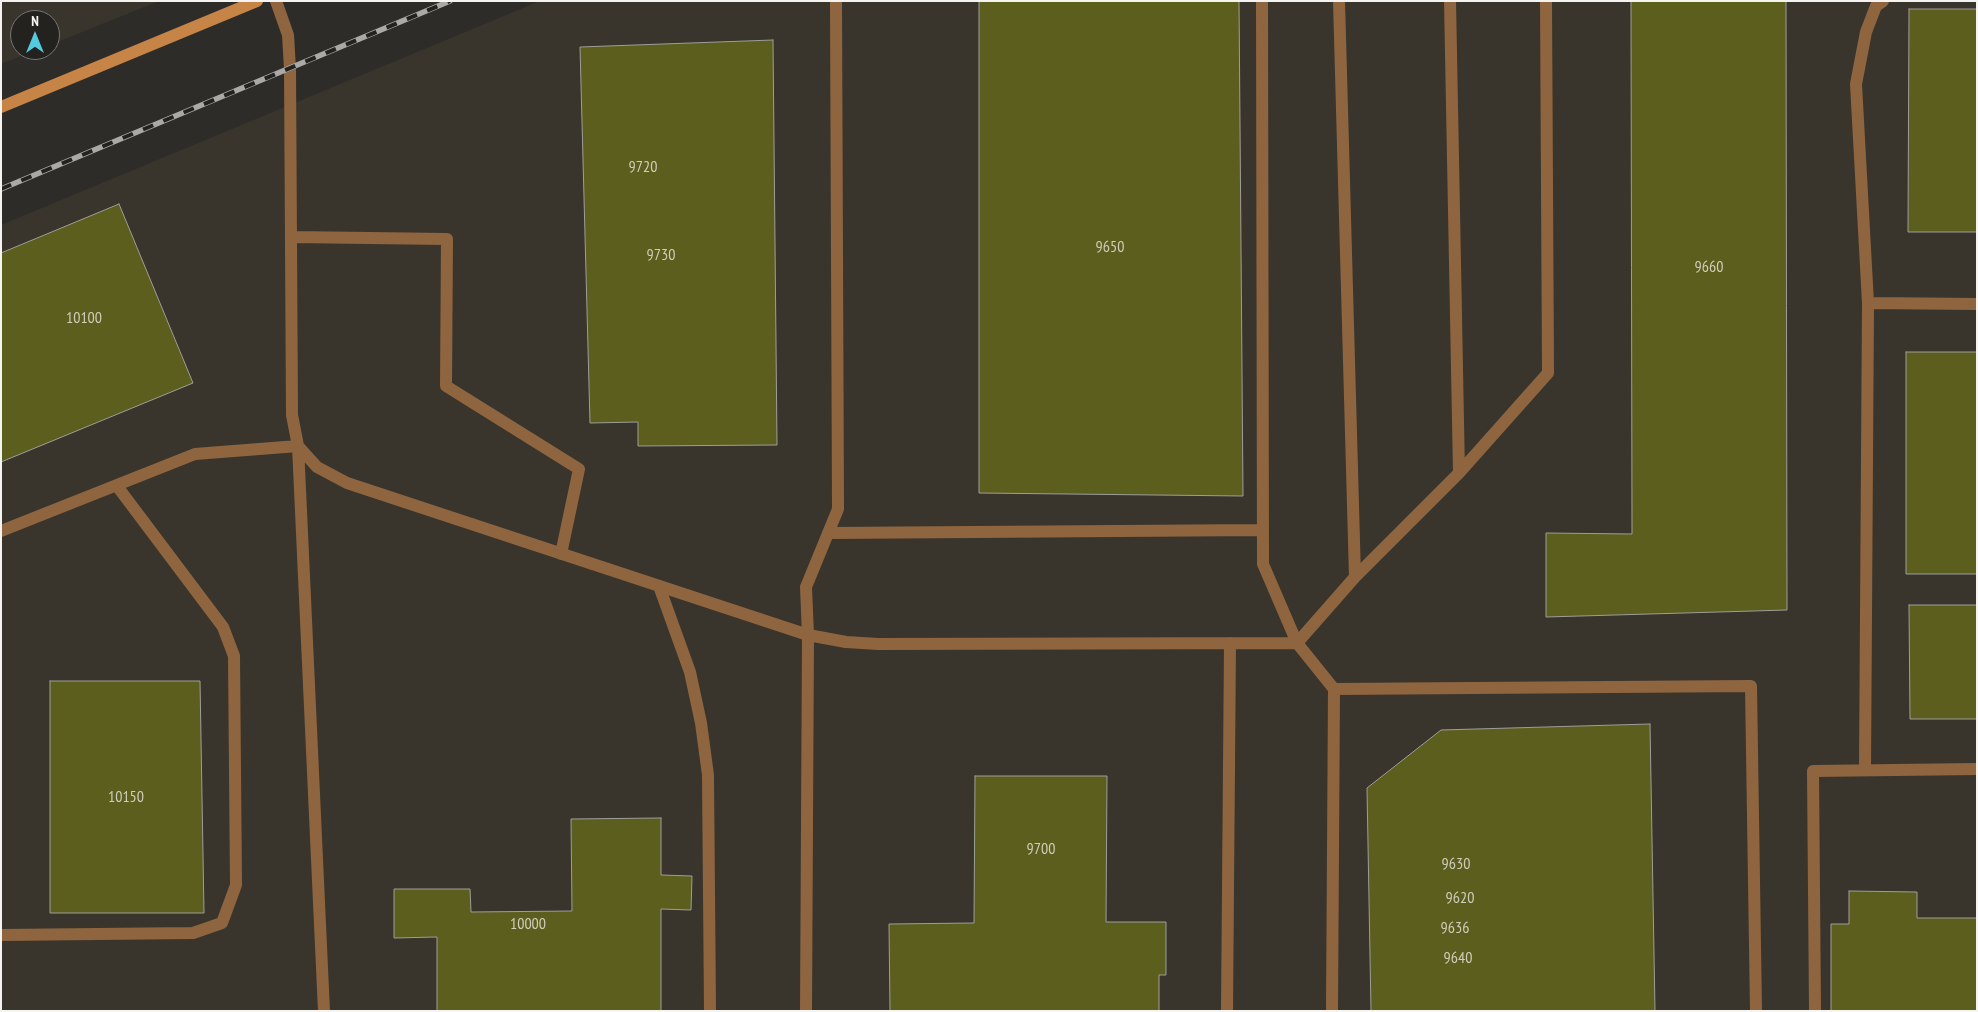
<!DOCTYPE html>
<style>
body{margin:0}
#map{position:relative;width:1978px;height:1012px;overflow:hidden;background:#2e2c28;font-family:"PT Sans Narrow",sans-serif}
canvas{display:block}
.frame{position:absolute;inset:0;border:2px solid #f5f4f1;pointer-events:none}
.north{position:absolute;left:10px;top:10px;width:50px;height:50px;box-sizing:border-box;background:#24221f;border:1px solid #787673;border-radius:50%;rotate:0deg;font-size:14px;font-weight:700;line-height:20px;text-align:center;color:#f5f4f1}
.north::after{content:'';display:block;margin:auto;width:18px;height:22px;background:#54cade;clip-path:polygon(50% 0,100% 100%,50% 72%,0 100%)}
</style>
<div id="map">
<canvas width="1978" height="1012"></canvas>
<div class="frame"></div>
<div class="north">N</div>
</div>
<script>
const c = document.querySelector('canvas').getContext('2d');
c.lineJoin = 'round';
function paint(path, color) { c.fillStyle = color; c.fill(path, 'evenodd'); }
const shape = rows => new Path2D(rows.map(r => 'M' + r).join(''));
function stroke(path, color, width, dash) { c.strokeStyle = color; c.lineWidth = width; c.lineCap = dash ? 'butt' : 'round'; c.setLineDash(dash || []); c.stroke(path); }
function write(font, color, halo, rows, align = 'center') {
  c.font = font + ' "PT Sans Narrow",sans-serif'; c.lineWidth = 4; c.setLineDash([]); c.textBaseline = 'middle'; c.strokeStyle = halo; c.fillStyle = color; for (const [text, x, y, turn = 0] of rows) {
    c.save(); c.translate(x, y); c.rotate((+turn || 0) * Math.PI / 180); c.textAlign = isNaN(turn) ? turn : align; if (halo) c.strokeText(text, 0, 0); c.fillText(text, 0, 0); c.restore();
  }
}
paint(shape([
 [1,1,159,1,50,45,50,20,20,20,20,50,36,50,1,64],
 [540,1,1977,1,1977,1011,1,1011,1,225]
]), '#39352c');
const building = shape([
 [979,1,1239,1,1243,496,979,493,979,1],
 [1631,1,1786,1,1787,610,1546,617,1546,533,1632,534,1631,1],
 [1909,9,1977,9,1977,232,1908,232,1909,9],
 [773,40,777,445,638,446,638,422,590,423,580,47,773,40],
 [119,204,193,383,1,462,1,253,119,204],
 [1906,352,1977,352,1977,574,1906,574,1906,352],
 [1909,605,1977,605,1977,719,1910,719,1909,605],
 [50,681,200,681,204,913,50,913,50,681],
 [1650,724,1655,1011,1371,1011,1367,788,1441,730,1650,724],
 [975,776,1107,776,1106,922,1166,922,1166,975,1159,975,1159,1011,890,1011,889,924,974,923,975,776],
 [661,818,661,875,692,876,691,910,661,909,661,1011,437,1011,437,937,394,938,394,889,470,889,471,912,572,911,571,819,661,818],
 [1849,891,1917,892,1917,918,1977,918,1977,1011,1831,1011,1831,924,1849,924,1849,891]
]);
paint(building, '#5c5e1e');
stroke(building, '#9e9e99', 1);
stroke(shape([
 [276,1,288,35,290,69,292,415,298,446,317,467,347,483,808,635,846,642,878,644,1297,643,1355,577,1459,473,1450,1],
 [1262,1,1263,564,1297,643,1334,689,1332,1011],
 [1339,1,1355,577],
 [291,237,447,239,446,386,579,469,561,554],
 [1868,303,1856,84,1866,32,1876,6,1883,1],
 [1459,473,1548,373,1546,1],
 [1,531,195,454,298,446,324,1011],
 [828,533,1263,530],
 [659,586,690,672,701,723,708,775,710,1011],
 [1334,689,1751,686,1756,1011],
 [1865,770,1868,303,1977,304],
 [1,935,193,933,222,923,236,885,234,656,223,627,117,486],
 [806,1011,808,635,806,587,838,509,836,1],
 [1227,1011,1230,643],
 [1815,1011,1813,771,1977,769]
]), '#8f6540', 12);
stroke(shape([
 [1,107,257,1]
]), '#c78447', 12);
const rail = shape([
 [1,189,450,1]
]);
stroke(rail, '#aaa9a6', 5.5);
stroke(rail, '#24221f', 4, [11]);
write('16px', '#cfcebc', null, [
 ["9720",643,167],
 ["9650",1110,247],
 ["9730",661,255],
 ["9660",1709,267],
 ["10100",84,318],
 ["10150",126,797],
 ["9700",1041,849],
 ["9630",1456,864],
 ["9620",1460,898],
 ["10000",528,924],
 ["9636",1455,928],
 ["9640",1458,958]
]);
</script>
